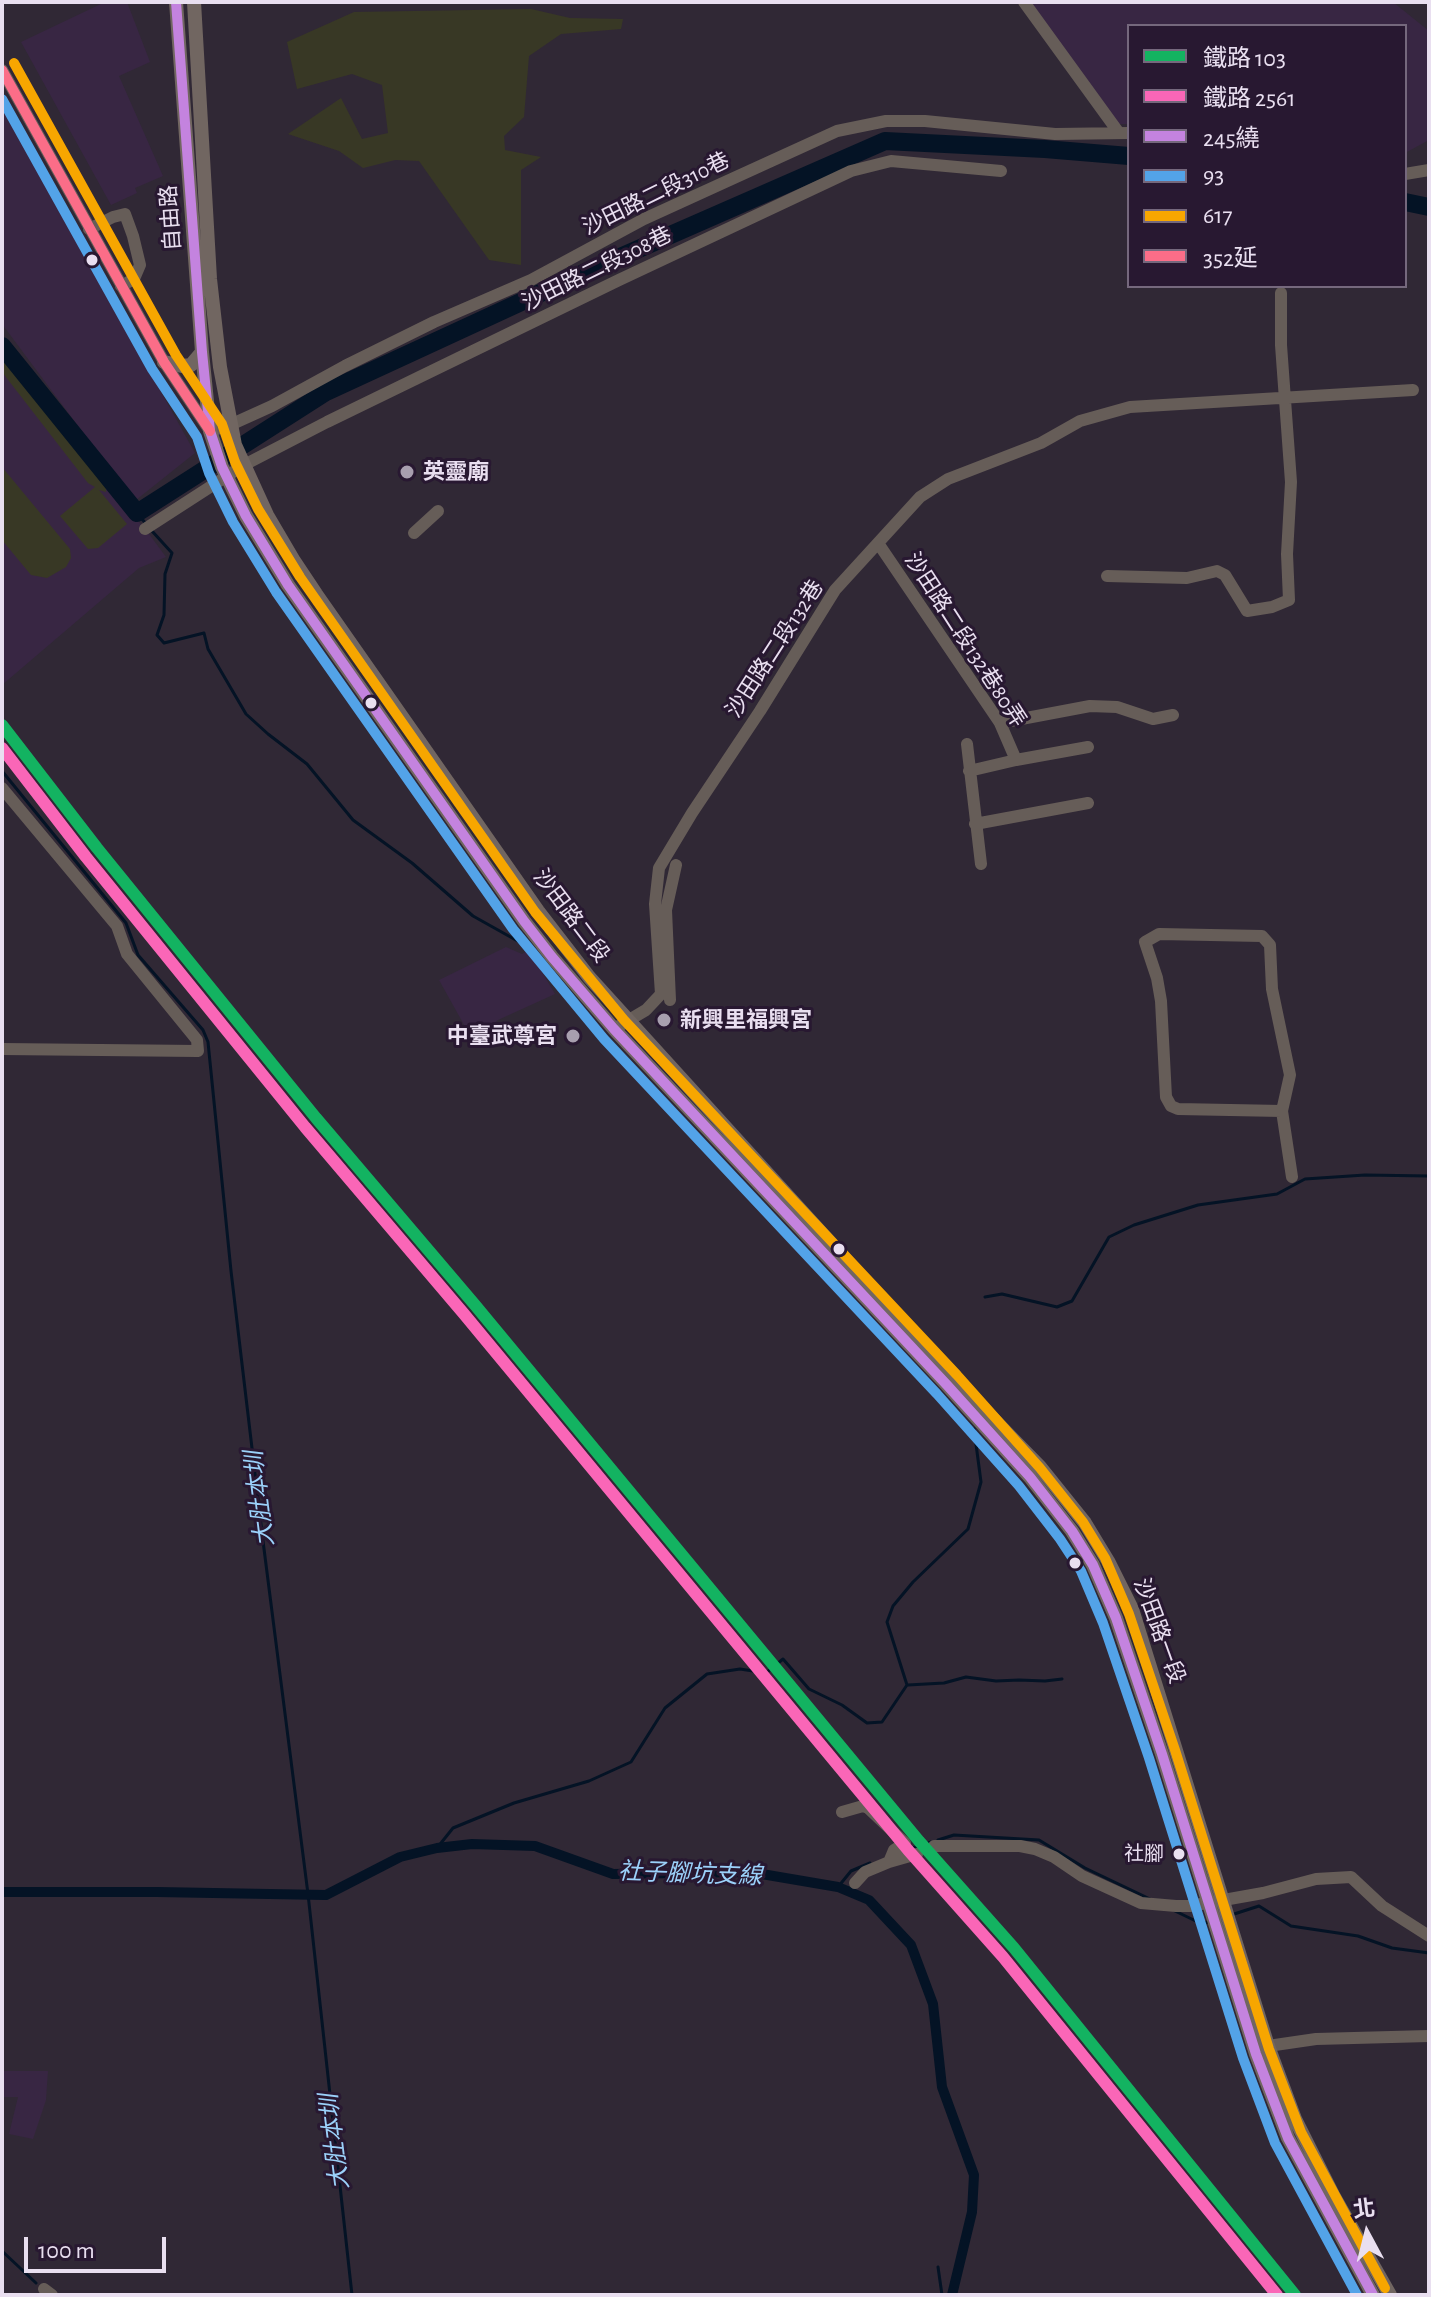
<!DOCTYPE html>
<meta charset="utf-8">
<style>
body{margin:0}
#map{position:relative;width:1431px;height:2297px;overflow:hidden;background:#302835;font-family:"Alegreya Sans","Noto Sans TC",sans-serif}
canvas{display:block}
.frame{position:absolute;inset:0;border:4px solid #e9dff0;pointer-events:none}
.legend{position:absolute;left:1127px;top:24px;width:280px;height:264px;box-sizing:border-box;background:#281831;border:2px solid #75687d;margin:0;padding:10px 14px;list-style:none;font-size:24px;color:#e9dff0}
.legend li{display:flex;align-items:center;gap:16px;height:40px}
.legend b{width:40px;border:2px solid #75687d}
.north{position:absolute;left:1327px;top:2193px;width:80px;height:80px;-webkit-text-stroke:6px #281831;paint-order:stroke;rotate:353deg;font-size:22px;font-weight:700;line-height:32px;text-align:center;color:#e9dff0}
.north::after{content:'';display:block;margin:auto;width:28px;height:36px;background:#e9dff0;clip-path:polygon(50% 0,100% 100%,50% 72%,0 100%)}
.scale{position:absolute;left:24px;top:2237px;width:142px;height:36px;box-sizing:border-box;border:4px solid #e9dff0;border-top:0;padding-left:10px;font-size:24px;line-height:28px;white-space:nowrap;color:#e9dff0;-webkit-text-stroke:6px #281831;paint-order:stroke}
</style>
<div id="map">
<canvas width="1431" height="2297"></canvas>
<div class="frame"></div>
<ul class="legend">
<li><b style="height:10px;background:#13b361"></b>鐵路 103</li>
<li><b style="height:10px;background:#fa66b7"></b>鐵路 2561</li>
<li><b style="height:10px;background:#c483df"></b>245繞</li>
<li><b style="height:10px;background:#53a3e8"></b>93</li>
<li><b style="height:10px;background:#f7a600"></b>617</li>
<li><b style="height:10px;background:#fb6d88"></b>352延</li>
</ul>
<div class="north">北</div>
<div class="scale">100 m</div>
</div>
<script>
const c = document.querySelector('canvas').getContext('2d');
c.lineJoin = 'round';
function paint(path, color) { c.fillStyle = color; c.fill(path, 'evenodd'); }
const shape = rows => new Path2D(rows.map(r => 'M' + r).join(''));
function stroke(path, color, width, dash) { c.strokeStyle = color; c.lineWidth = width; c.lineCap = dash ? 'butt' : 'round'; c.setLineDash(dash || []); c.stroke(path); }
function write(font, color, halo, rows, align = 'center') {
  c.font = font + ' "Alegreya Sans","Noto Sans TC",sans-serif'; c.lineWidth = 6; c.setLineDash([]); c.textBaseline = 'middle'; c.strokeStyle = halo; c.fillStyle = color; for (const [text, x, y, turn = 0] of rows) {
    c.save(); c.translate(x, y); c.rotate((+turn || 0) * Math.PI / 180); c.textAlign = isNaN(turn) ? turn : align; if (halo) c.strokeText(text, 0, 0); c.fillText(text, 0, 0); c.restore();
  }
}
paint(shape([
 [105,2,127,2,150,62,119,76,163,176,135,188,137,193,111,205,21,42],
 [1030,2,1393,2,1429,31,1429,140,1405,153,1405,26,1129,26,1129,124,1117,124],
 [2,106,195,453,136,500,122,485,2,324],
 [2,357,149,534,166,557,139,568,2,685],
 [506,947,522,954,529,950,555,994,498,1020,473,1041,439,980],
 [2,2071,48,2071,46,2100,33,2139,9,2134,18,2097,2,2097]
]), '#382643');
paint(shape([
 [531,9,570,18,623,19,621,29,561,34,529,56,524,117,504,136,505,150,541,157,521,170,521,265,489,260,419,161,395,160,363,168,339,151,288,134,341,98,362,139,388,133,382,85,352,74,297,89,287,42,354,12],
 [2,344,106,472,106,492,99,490,127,524,98,548,88,549,60,516,95,487,88,483,2,372],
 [2,467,70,549,71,558,66,567,47,578,31,575,2,540]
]), '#383825');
stroke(shape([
 [137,513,147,525],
 [152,531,172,553,165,574,164,615,157,635,164,643,204,633,208,649,246,714,268,734,307,764,353,820,412,863,473,916,523,944],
 [2,771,126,923,138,955,203,1030,208,1042,231,1271,263,1541,308,1894,352,2295],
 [985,1297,1002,1294,1057,1307,1072,1301,1109,1237,1134,1225,1198,1205,1277,1194,1305,1179,1365,1175,1429,1176],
 [908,1685,944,1683,966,1677,996,1681,1019,1680,1045,1681,1062,1679],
 [938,1840,954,1835,1039,1840,1085,1868,1150,1899],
 [437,1848,453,1828,514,1803,589,1781,631,1762,665,1708,707,1674,740,1669,766,1673,783,1659,809,1689,842,1705,867,1723,882,1722,907,1685,887,1622,893,1606,913,1582,968,1529,981,1482,974,1429],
 [900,1852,931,1842],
 [838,1887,851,1871,870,1863],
 [1175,1911,1202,1924,1208,1922],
 [1231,1915,1259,1906,1291,1926,1358,1936,1392,1948,1429,1953],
 [2,2251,36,2283],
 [938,2267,942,2295]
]), '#041325', 3);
stroke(shape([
 [2,1892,157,1892,326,1895,400,1857,437,1848,472,1844,535,1846,613,1874,750,1872,838,1887,869,1900,911,1945,933,2004,942,2087,974,2175,972,2212,952,2295]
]), '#041325', 10);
stroke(shape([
 [1405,202,1429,207],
 [2,346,137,513,326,392,586,272,885,141,1045,149,1129,156]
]), '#041325', 18);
stroke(shape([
 [1024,2,1119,133],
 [2,70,164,362,210,431,230,425,272,406,345,366,434,322,531,280,644,219,837,131,886,121,925,121,1055,134,1129,133],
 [1405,174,1429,170],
 [89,229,113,217,125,214,133,236,140,265,134,279,121,286],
 [145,529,244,465,327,422,619,280,851,171,891,161,1001,171],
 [414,533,438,511],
 [878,543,1000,723,1016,760],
 [1107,576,1187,578,1217,571,1225,575,1247,611,1272,607,1289,600,1287,554,1291,482,1281,345,1281,293],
 [1000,723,1090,706,1117,707,1153,719,1173,715],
 [967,744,981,864],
 [969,771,1016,760,1088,747],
 [2,788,117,926,127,954,197,1040,198,1051,2,1049],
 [975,824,1088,803],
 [670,1000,666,910,676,865],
 [614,1029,646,1010,661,994,655,904,659,868,692,813,760,711,835,590,920,497,948,479,1041,443,1080,421,1130,407,1413,390],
 [1282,1111,1178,1109,1171,1106,1166,1097,1161,1001,1157,978,1145,942,1159,934,1262,936,1270,945,1272,989,1290,1075,1282,1111,1292,1177],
 [842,1812,863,1806,868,1808,905,1843,894,1850,889,1862],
 [934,1846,1020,1846,1035,1849,1054,1857,1082,1876,1141,1903,1176,1906,1190,1906,1263,1893,1316,1879,1351,1877,1382,1906,1429,1936],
 [855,1883,865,1872,889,1862,917,1854],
 [1268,2046,1316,2039,1429,2036],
 [44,2289,52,2295]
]), '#665d58', 12);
stroke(shape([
 [176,2,202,352,210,431,222,467,246,516,288,585,524,921,552,957,614,1029,947,1385,1030,1477,1072,1531,1093,1565,1116,1618,1162,1754,1256,2054,1288,2138,1373,2295],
 [194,2,210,279,220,367,235,445,267,515,294,561,316,594,538,911,589,977,954,1379,1040,1467,1085,1523,1108,1561,1132,1609,1268,2046,1295,2119,1333,2195,1390,2295],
 [164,362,182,366,191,365,202,352]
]), '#716661', 14);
stroke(shape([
 [176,2,202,352,210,431,222,467,246,516,288,585,524,921,552,957,614,1029,947,1385,1030,1477,1072,1531,1093,1565,1116,1618,1162,1754,1256,2054,1288,2138,1373,2295]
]), '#c483df', 10);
stroke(shape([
 [2,99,152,369,197,437,209,473,233,522,276,592,513,929,604,1039,937,1394,1019,1486,1060,1539,1081,1571,1103,1623,1149,1758,1243,2058,1275,2143,1357,2295]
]), '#53a3e8', 10);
stroke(shape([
 [14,63,176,355,222,424,235,462,258,509,300,577,535,912,624,1020,957,1375,1040,1468,1083,1522,1105,1558,1129,1614,1175,1750,1269,2049,1301,2132,1385,2288]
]), '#f7a600', 10);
stroke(shape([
 [2,70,164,362,210,431]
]), '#fb6d88', 10);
stroke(shape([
 [2,725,97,848,316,1118,475,1305,919,1841,1014,1948,1295,2295]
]), '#13b361', 12);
stroke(shape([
 [2,748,86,857,305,1127,464,1314,908,1850,1003,1957,1277,2295]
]), '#fa66b7', 12);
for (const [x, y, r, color] of [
 [92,260,7,"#e9dff0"],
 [407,472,8,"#a89faf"],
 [371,703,7,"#e9dff0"],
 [664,1020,8,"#a89faf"],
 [573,1036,8,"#a89faf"],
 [839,1249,7,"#e9dff0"],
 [1075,1563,7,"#e9dff0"],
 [1179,1854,7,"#e9dff0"]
]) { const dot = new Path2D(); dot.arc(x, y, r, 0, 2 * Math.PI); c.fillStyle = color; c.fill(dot); stroke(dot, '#281831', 3); }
write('20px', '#e9dff0', '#281831', [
 ["社腳",1164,1854]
], 'right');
write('22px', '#e9dff0', '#281831', [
 ["沙田路二段310巷",656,194,-26],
 ["自由路",171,218,-94],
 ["沙田路二段308巷",597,269,-26],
 ["沙田路二段132巷80弄",965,640,57],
 ["沙田路二段132巷",775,649,-57],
 ["沙田路二段",571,916,53],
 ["沙田路一段",1159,1631,70]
]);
write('bold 22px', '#e9dff0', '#281831', [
 ["英靈廟",423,472],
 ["新興里福興宮",680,1020],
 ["中臺武尊宮",557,1036,"right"]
], 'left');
write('italic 24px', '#9bd1fa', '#281831', [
 ["大肚本圳",260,1499,-97],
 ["社子腳坑支線",690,1874,2],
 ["大肚本圳",335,2142,-97]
]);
</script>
